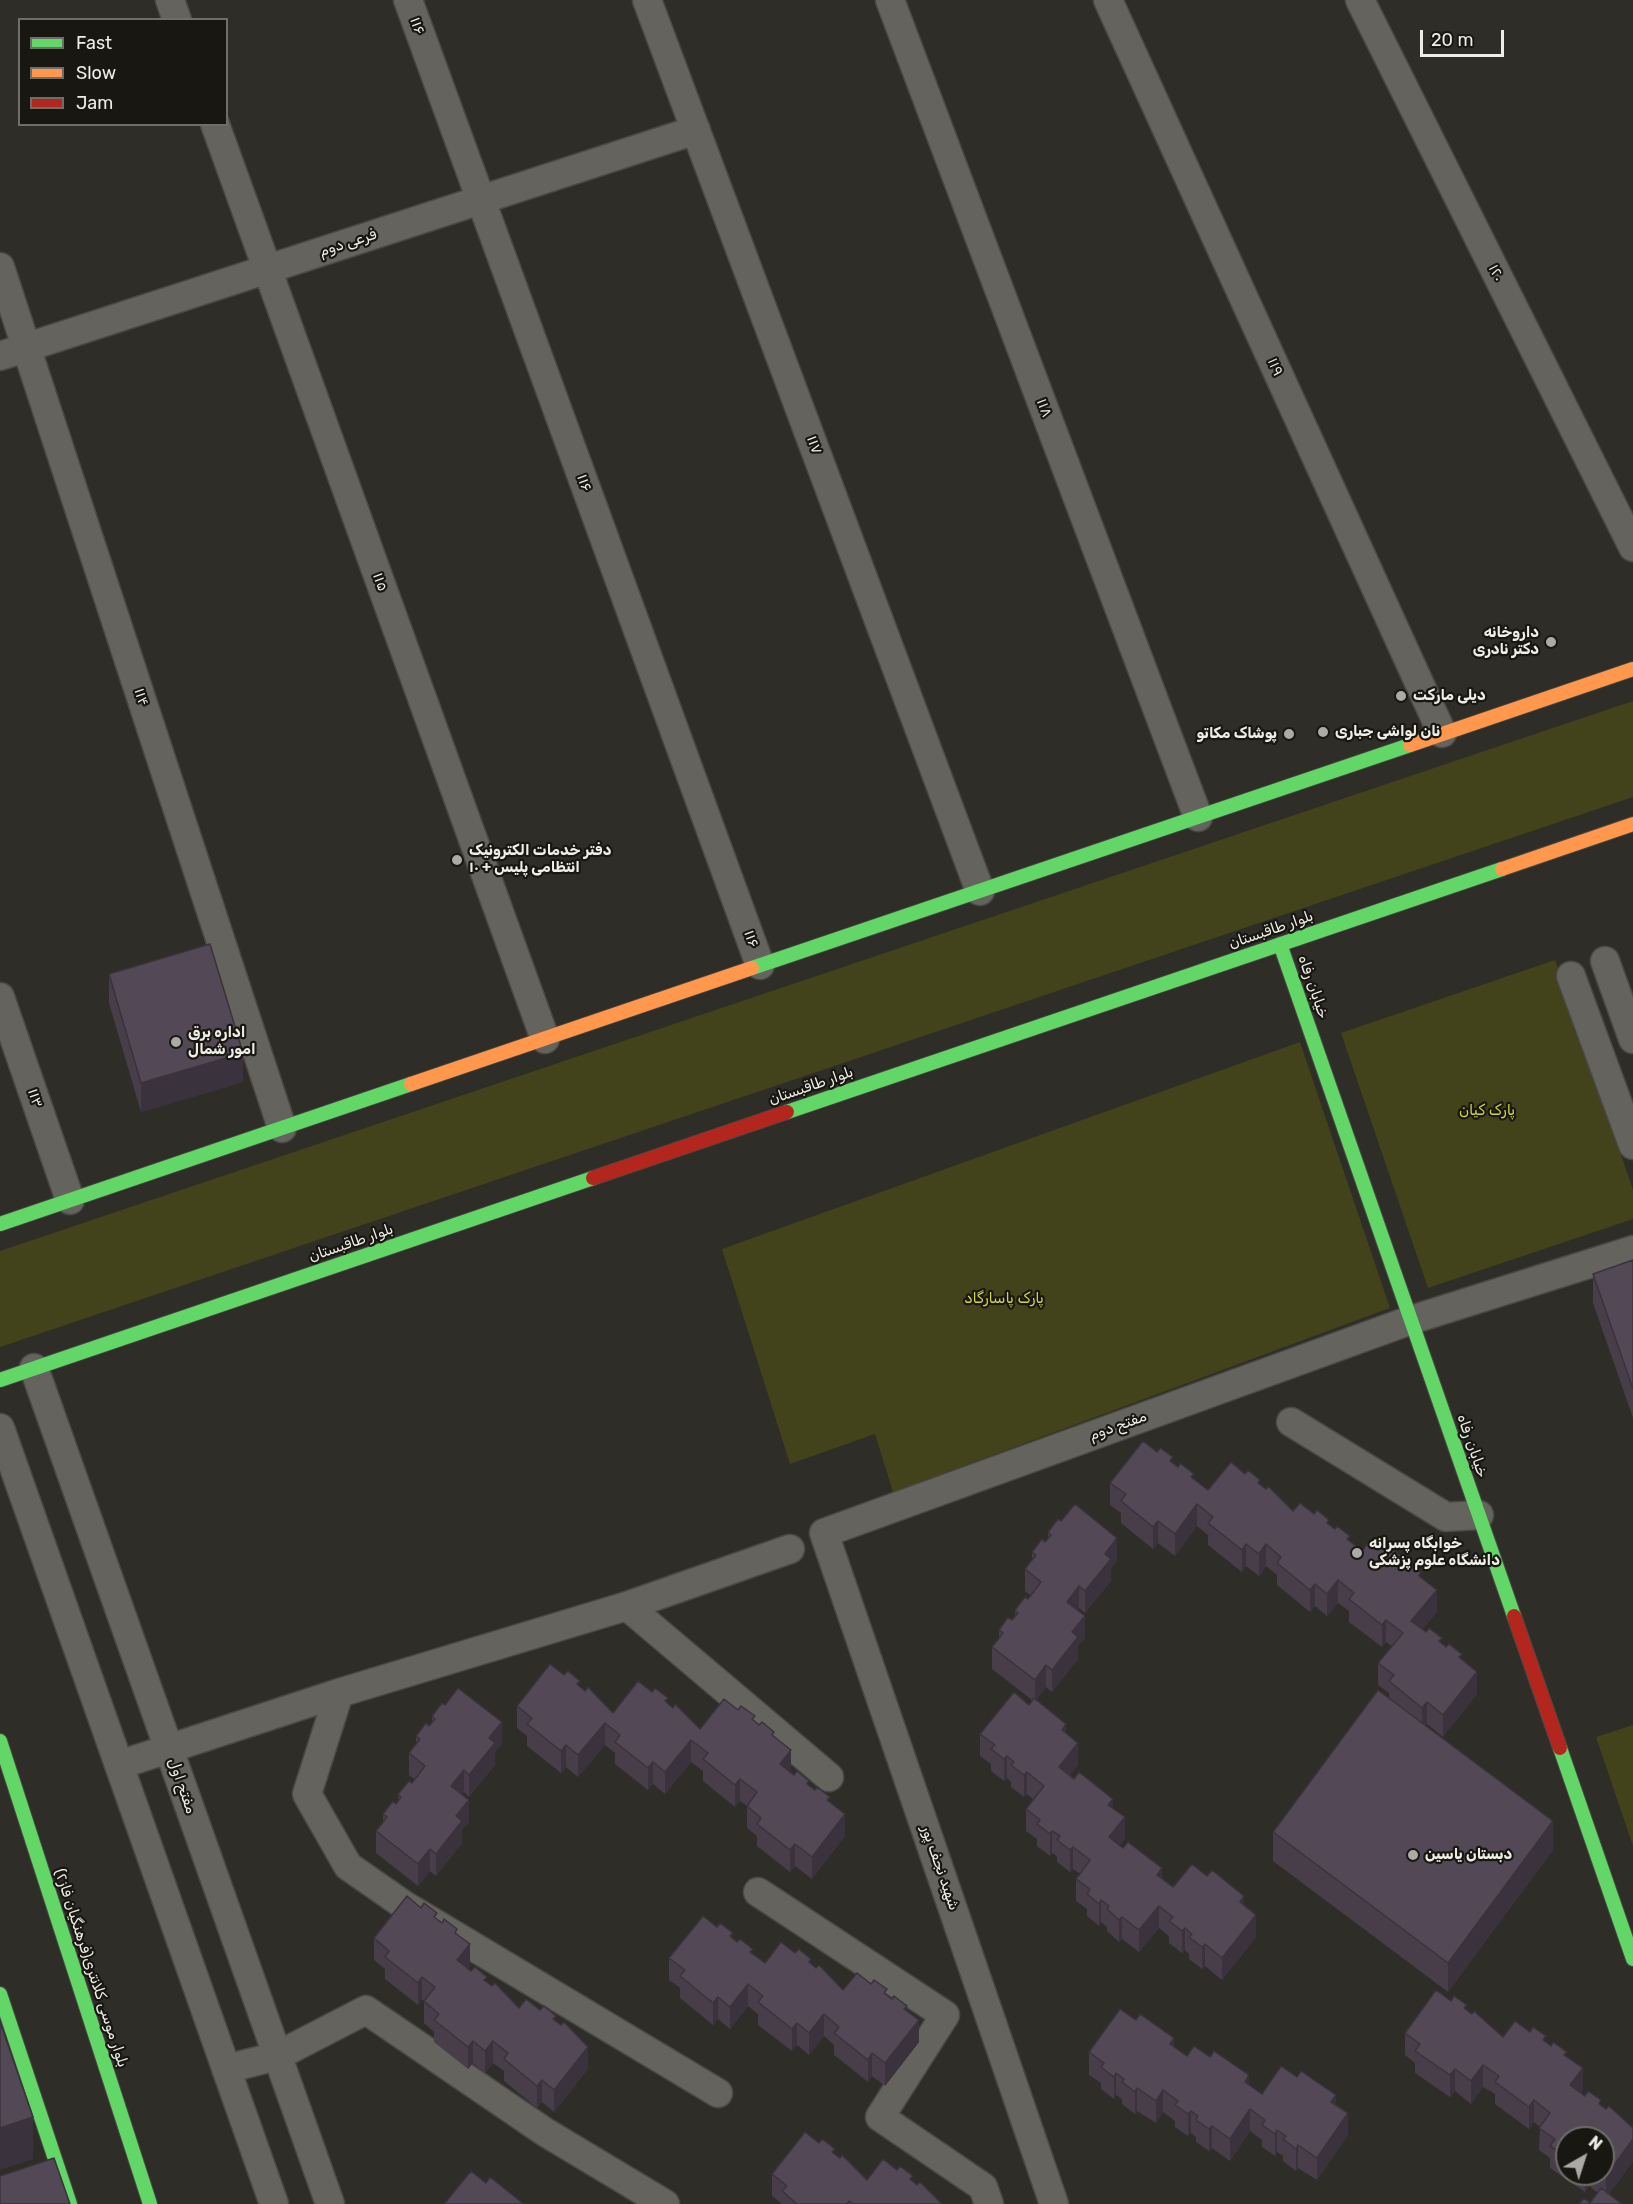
<!DOCTYPE html>
<meta charset="utf-8">
<style>
body{margin:0}
#map{position:relative;width:1633px;height:2204px;overflow:hidden;background:#2e2d28;font-family:Rubik,sans-serif}
canvas{display:block}
.legend{position:absolute;left:18px;top:18px;width:210px;height:108px;box-sizing:border-box;background:#181712;border:2px solid #6e6d67;margin:0;padding:8px 10px;list-style:none;font-size:18px;color:#eeede6}
.legend li{display:flex;align-items:center;gap:12px;height:30px}
.legend b{width:30px;border:2px solid #6e6d67}
.north{position:absolute;left:1555px;top:2126px;width:60px;height:60px;box-sizing:border-box;background:#181712;border:2px solid #6e6d67;border-radius:50%;rotate:39deg;font-size:16px;font-weight:700;line-height:24px;text-align:center;color:#eeede6}
.north::after{content:'';display:block;margin:auto;width:21px;height:27px;background:#abaaa4;clip-path:polygon(50% 0,100% 100%,50% 72%,0 100%)}
.scale{position:absolute;left:1420px;top:30px;width:84px;height:27px;box-sizing:border-box;border:3px solid #eeede6;border-top:0;padding-left:8px;font-size:18px;line-height:21px;white-space:nowrap;color:#eeede6;-webkit-text-stroke:4px #181712;paint-order:stroke}
</style>
<div id="map">
<canvas width="1633" height="2204"></canvas>
<ul class="legend">
<li><b style="height:8px;background:#63d668"></b>Fast</li>
<li><b style="height:8px;background:#ff974d"></b>Slow</li>
<li><b style="height:8px;background:#b3261e"></b>Jam</li>
</ul>
<div class="north">N</div>
<div class="scale">20 m</div>
</div>
<script>
const c = document.querySelector('canvas').getContext('2d');
c.lineJoin = 'round';
function paint(path, color) { c.fillStyle = color; c.fill(path, 'evenodd'); }
const shape = rows => new Path2D(rows.map(r => 'M' + r).join(''));
function stroke(path, color, width, dash) { c.strokeStyle = color; c.lineWidth = width; c.lineCap = dash ? 'butt' : 'round'; c.setLineDash(dash || []); c.stroke(path); }
function write(font, color, halo, rows, align = 'center') {
  c.font = font + ' Rubik,"Noto Sans Arabic",sans-serif'; c.lineWidth = 4.5; c.setLineDash([]); c.textBaseline = 'middle'; c.strokeStyle = halo; c.fillStyle = color; for (const [text, x, y, turn = 0] of rows) {
    c.save(); c.translate(x, y); c.rotate((+turn || 0) * Math.PI / 180); c.textAlign = isNaN(turn) ? turn : align; if (halo) c.strokeText(text, 0, 0); c.fillText(text, 0, 0); c.restore();
  }
}
paint(shape([
 [1633,701,1633,797,0,1347,0,1251],
 [1555,960,1633,1190,1633,1219,1428,1288,1341,1033],
 [1300,1042,1390,1308,893,1492,875,1434,790,1464,722,1249],
 [1633,1725,1633,1846,1596,1737]
]), '#42431a');
const street = shape([
 [170,0,177,20],
 [408,0,760,965],
 [647,0,980,891],
 [890,0,1198,817],
 [1108,0,1442,733],
 [1360,0,1633,547],
 [215,124,545,1039],
 [0,267,282,1128],
 [0,356,696,130],
 [1605,961,1633,1039],
 [1571,976,1633,1145],
 [0,997,70,1200],
 [34,1368,330,2204],
 [1291,1422,1446,1517,1479,1515],
 [0,1428,274,2204],
 [627,1606,790,1549],
 [339,1693,307,1794,348,1866,404,1905,718,2093],
 [119,1765,339,1693,627,1606,829,1777],
 [758,1892,945,2015,880,2117,983,2187,989,2204],
 [226,2069,277,2056,366,2010,545,2132,665,2204],
 [1054,2204,824,1533,1411,1320,1633,1250]
]);
const fast = shape([
 [1280,944,1514,1616],
 [752,968,1410,745],
 [787,1112,1502,869],
 [0,1224,411,1084],
 [0,1380,593,1178],
 [0,1741,150,2204],
 [1560,1748,1633,1959],
 [0,1994,70,2204]
]);
const slow = shape([
 [1410,745,1633,669],
 [1502,869,1633,824],
 [411,1084,752,968]
]);
const jam = shape([
 [593,1178,787,1112],
 [1514,1616,1560,1748]
]);
stroke(street, '#494844', 31);
stroke(fast, '#494844', 16);
stroke(slow, '#494844', 16);
stroke(jam, '#494844', 16);
stroke(street, '#64635e', 28);
stroke(fast, '#63d668', 14);
stroke(slow, '#ff974d', 14);
stroke(jam, '#b3261e', 14);
paint(shape([
 [109,974,243,1082,141,1112,109,1003],
 [1633,1260,1633,1418,1593,1303,1593,1274],
 [1173,1463,1208,1490,1260,1485,1293,1511,1314,1514,1329,1525,1362,1551,1401,1561,1421,1578,1437,1612,1422,1630,1462,1659,1477,1694,1443,1737,1427,1724,1425,1726,1553,1850,1448,1992,1273,1861,1273,1832,1389,1698,1389,1693,1378,1685,1378,1663,1392,1646,1386,1642,1382,1647,1349,1622,1349,1611,1338,1603,1327,1616,1315,1606,1310,1612,1277,1585,1277,1575,1266,1566,1259,1576,1246,1566,1242,1572,1208,1545,1208,1535,1197,1526,1175,1556,1158,1543,1153,1549,1121,1523,1121,1513,1110,1505,1110,1483],
 [1048,1532,1117,1560,1111,1568,1111,1581,1085,1613,1079,1608,1078,1610,1085,1638,1078,1646,1078,1659,1052,1692,1046,1687,1036,1700,1066,1734,1078,1765,1070,1775,1113,1808,1125,1839,1120,1845,1173,1887,1244,1906,1256,1937,1222,1980,1205,1966,1202,1969,1189,1959,1189,1954,1185,1950,1182,1953,1169,1943,1169,1936,1159,1928,1139,1952,1122,1939,1119,1942,1107,1931,1107,1927,1101,1922,1099,1926,1087,1916,1087,1909,1076,1901,1076,1879,1080,1874,1073,1869,1070,1872,1057,1862,1057,1856,1052,1853,1050,1856,1037,1846,1037,1839,1026,1831,1026,1809,1034,1800,1027,1794,1024,1797,1011,1787,1011,1782,1007,1778,1004,1781,991,1771,991,1764,980,1756,980,1734,1029,1705,1032,1700,992,1669,992,1647,999,1639,999,1630,1012,1620,1015,1617,1015,1610,1028,1599,1031,1596,1025,1591,1025,1569,1032,1561,1032,1552,1045,1542,1048,1539],
 [564,1675,613,1713,652,1692,668,1704,700,1729,755,1721,774,1737,790,1772,830,1802,845,1836,812,1879,795,1866,790,1872,757,1846,757,1836,747,1828,747,1806,740,1801,735,1807,703,1781,703,1771,691,1762,665,1794,653,1784,648,1790,615,1764,615,1753,605,1745,578,1777,566,1767,561,1773,527,1746,527,1736,517,1728,517,1706],
 [432,1716,502,1744,495,1752,495,1765,469,1797,464,1792,462,1794,469,1822,462,1830,462,1843,436,1876,430,1871,418,1886,376,1853,376,1831,383,1823,383,1814,396,1804,398,1801,398,1794,412,1783,415,1780,409,1775,409,1753,416,1745,416,1736,429,1726,432,1723],
 [437,1919,457,1935,470,1966,468,1968,519,2008,540,2010,556,2021,588,2069,554,2112,542,2102,537,2108,504,2081,504,2071,493,2063,485,2073,473,2063,468,2069,434,2042,434,2032,424,2023,424,2001,422,1999,418,2005,385,1979,385,1969,374,1960,374,1938],
 [717,1927,733,1938,765,1963,795,1953,811,1964,843,1990,887,1995,907,2011,919,2042,885,2086,872,2076,868,2082,834,2055,834,2045,824,2036,809,2055,797,2045,792,2051,758,2025,758,2014,748,2006,730,2029,718,2019,713,2025,680,1998,680,1988,669,1980,669,1958],
 [1451,2001,1467,2010,1503,2037,1530,2032,1546,2042,1567,2057,1583,2090,1581,2093,1633,2128,1633,2161,1609,2194,1590,2203,1598,2193,1589,2186,1585,2192,1550,2168,1550,2158,1539,2150,1540,2127,1534,2122,1529,2129,1495,2104,1495,2094,1483,2087,1471,2104,1455,2091,1450,2097,1415,2073,1415,2063,1405,2055,1405,2033],
 [1567,2138,1603,2174,1567,2174],
 [1174,2047,1187,2056,1249,2085,1262,2094,1336,2105,1348,2135,1317,2180,1298,2168,1296,2171,1283,2161,1283,2156,1277,2152,1275,2156,1262,2147,1262,2140,1250,2131,1230,2161,1212,2148,1209,2151,1196,2142,1196,2137,1191,2133,1188,2136,1175,2127,1175,2121,1163,2112,1156,2123,1137,2111,1135,2114,1122,2104,1122,2099,1116,2095,1114,2099,1101,2089,1101,2083,1089,2075,1089,2052],
 [819,2143,835,2154,867,2180,897,2170,942,2204,782,2204,772,2196,772,2174]
]), '#473e49');
paint(shape([
 [243,1053,243,1082,141,1112,141,1083],
 [1197,1504,1197,1526,1175,1556,1175,1534],
 [1158,1521,1158,1543,1153,1549,1153,1527],
 [1117,1538,1117,1560,1111,1568,1111,1581,1085,1613,1085,1591,1105,1554],
 [1246,1544,1246,1566,1242,1572,1242,1550],
 [1266,1544,1266,1566,1259,1576,1259,1554],
 [1338,1580,1338,1603,1327,1616,1327,1594],
 [1315,1584,1315,1606,1310,1612,1310,1590],
 [1079,1586,1079,1608,1067,1624,1067,1602],
 [1437,1590,1437,1612,1411,1643,1411,1621],
 [1085,1616,1085,1638,1078,1646,1078,1659,1052,1692,1052,1670,1072,1632],
 [1386,1620,1386,1642,1382,1647,1382,1625],
 [1046,1665,1046,1687,1035,1702,1035,1680],
 [1477,1672,1477,1694,1443,1737,1443,1715],
 [1427,1702,1427,1724,1422,1730,1422,1708],
 [502,1722,502,1744,495,1752,495,1765,469,1797,469,1775,489,1738],
 [605,1723,605,1745,578,1777,578,1755],
 [1066,1724,1066,1746,1062,1730],
 [691,1740,691,1762,665,1794,665,1772],
 [1078,1743,1078,1765,1059,1789,1059,1767],
 [566,1745,566,1767,561,1773,561,1751],
 [791,1750,791,1772,780,1786,780,1764],
 [1007,1756,1007,1778,1004,1781,1004,1759],
 [653,1762,653,1784,648,1790,648,1768],
 [464,1770,464,1792,451,1808,451,1786],
 [1027,1772,1027,1794,1024,1797,1024,1775],
 [740,1779,740,1801,735,1807,735,1785],
 [1113,1799,1113,1821,1108,1805],
 [469,1800,469,1822,462,1830,462,1843,436,1876,436,1854,456,1816],
 [845,1814,845,1836,812,1879,812,1857],
 [1125,1817,1125,1839,1109,1859,1109,1837],
 [1553,1821,1553,1850,1448,1992,1448,1963],
 [1052,1831,1052,1853,1050,1856,1050,1834],
 [795,1844,795,1866,790,1872,790,1850],
 [1073,1847,1073,1869,1070,1872,1070,1850],
 [430,1849,430,1871,418,1886,418,1864],
 [1162,1868,1162,1890,1157,1875],
 [1244,1896,1244,1918,1240,1902],
 [1101,1900,1101,1922,1099,1926,1099,1904],
 [1159,1906,1159,1928,1139,1952,1139,1930],
 [1256,1915,1256,1937,1222,1980,1222,1958],
 [1122,1917,1122,1939,1119,1942,1119,1920],
 [1185,1928,1185,1950,1182,1953,1182,1931],
 [470,1944,470,1966,457,1982,457,1960],
 [1205,1944,1205,1966,1202,1969,1202,1947],
 [422,1977,422,1999,418,2005,418,1983],
 [748,1984,748,2006,730,2029,730,2007],
 [718,1997,718,2019,713,2025,713,2003],
 [824,2014,824,2036,809,2055,809,2033],
 [919,2020,919,2042,885,2086,885,2063],
 [797,2023,797,2045,792,2051,792,2029],
 [1174,2038,1174,2060,1170,2044],
 [473,2041,473,2063,468,2069,468,2047],
 [493,2041,493,2063,485,2073,485,2051],
 [588,2047,588,2069,554,2112,554,2090],
 [872,2053,872,2076,868,2082,868,2060],
 [1483,2065,1483,2087,1471,2104,1471,2081],
 [1583,2068,1583,2090,1570,2107,1570,2085],
 [1455,2069,1455,2091,1450,2097,1450,2075],
 [1116,2073,1116,2095,1114,2099,1114,2077],
 [1249,2075,1249,2098,1245,2082],
 [542,2080,542,2102,537,2108,537,2086],
 [1137,2088,1137,2111,1135,2114,1135,2092],
 [1163,2090,1163,2112,1156,2123,1156,2101],
 [1336,2095,1336,2117,1331,2102],
 [1534,2100,1534,2122,1529,2129,1529,2107],
 [1250,2109,1250,2131,1230,2161,1230,2139],
 [1191,2111,1191,2133,1188,2136,1188,2114],
 [1348,2113,1348,2135,1317,2180,1317,2158],
 [33,2117,33,2159,0,2170,0,2128],
 [1212,2126,1212,2148,1209,2151,1209,2129],
 [1277,2130,1277,2152,1275,2156,1275,2134],
 [1633,2139,1633,2161,1606,2198,1606,2176],
 [1298,2145,1298,2168,1296,2171,1296,2149],
 [1585,2174,1589,2174,1589,2186,1585,2192]
]), '#3a323c');
const building = shape([
 [210,944,243,1053,141,1083,109,974,210,944],
 [1633,1260,1633,1389,1593,1274,1633,1260],
 [1143,1441,1157,1452,1160,1448,1173,1457,1170,1461,1178,1467,1180,1463,1194,1474,1191,1477,1208,1490,1231,1462,1245,1474,1248,1470,1260,1480,1258,1483,1266,1489,1268,1486,1293,1511,1300,1503,1314,1514,1317,1510,1329,1520,1327,1523,1335,1529,1337,1526,1350,1536,1347,1539,1362,1551,1371,1539,1385,1550,1388,1546,1401,1556,1398,1559,1406,1565,1408,1563,1421,1572,1419,1576,1437,1590,1411,1621,1426,1632,1429,1628,1442,1638,1439,1641,1446,1647,1449,1644,1462,1654,1459,1657,1477,1672,1443,1715,1427,1702,1422,1708,1389,1681,1394,1675,1378,1663,1403,1633,1386,1620,1382,1625,1349,1599,1354,1593,1338,1580,1327,1594,1315,1584,1310,1590,1277,1563,1281,1557,1266,1544,1259,1554,1246,1544,1242,1550,1208,1523,1213,1517,1197,1504,1175,1534,1158,1521,1153,1527,1121,1501,1126,1494,1110,1483,1143,1441],
 [1075,1504,1117,1538,1105,1554,1111,1559,1085,1591,1079,1586,1067,1602,1085,1616,1072,1632,1078,1637,1052,1670,1046,1665,1035,1680,992,1647,1003,1633,999,1630,1008,1617,1012,1620,1018,1613,1015,1610,1025,1597,1028,1599,1041,1582,1025,1569,1036,1555,1032,1552,1042,1539,1045,1542,1051,1535,1048,1532,1058,1519,1061,1521,1075,1504],
 [550,1664,564,1675,568,1671,580,1681,577,1684,585,1691,588,1687,613,1713,638,1681,652,1692,655,1688,668,1698,665,1701,673,1708,675,1704,700,1729,724,1699,738,1710,741,1706,755,1716,752,1719,759,1725,762,1722,774,1732,772,1735,791,1750,780,1764,794,1775,797,1771,809,1781,807,1784,815,1790,817,1787,830,1797,827,1800,845,1814,812,1857,795,1844,790,1850,757,1824,761,1818,747,1806,757,1792,740,1779,735,1785,703,1759,708,1753,691,1740,665,1772,653,1762,648,1768,615,1742,620,1735,605,1723,578,1755,566,1745,561,1751,527,1724,532,1718,517,1706,550,1664],
 [458,1688,502,1722,489,1738,495,1743,469,1775,464,1770,451,1786,469,1800,456,1816,462,1821,436,1854,430,1849,418,1864,376,1831,387,1817,383,1814,393,1801,396,1804,401,1797,398,1794,409,1781,412,1783,425,1766,409,1753,420,1739,416,1736,426,1723,429,1726,435,1719,432,1716,442,1703,445,1705,458,1688],
 [1378,1690,1553,1821,1448,1963,1273,1832,1378,1690],
 [1014,1692,1029,1705,1034,1698,1066,1724,1062,1730,1078,1743,1059,1767,1074,1779,1079,1772,1113,1799,1108,1805,1125,1817,1109,1837,1123,1848,1128,1842,1162,1868,1157,1875,1173,1887,1192,1864,1207,1876,1212,1870,1244,1896,1240,1902,1256,1915,1222,1958,1205,1944,1202,1947,1189,1937,1192,1934,1185,1928,1182,1931,1169,1921,1173,1917,1159,1906,1139,1930,1122,1917,1119,1920,1107,1909,1109,1906,1101,1900,1099,1904,1087,1894,1090,1889,1076,1879,1090,1860,1073,1847,1070,1850,1057,1840,1060,1836,1052,1831,1050,1834,1037,1824,1040,1820,1026,1809,1044,1786,1027,1772,1024,1775,1011,1765,1014,1762,1007,1756,1004,1759,991,1749,995,1745,980,1734,1014,1692],
 [407,1896,421,1908,424,1903,437,1913,434,1917,442,1923,444,1919,457,1929,455,1933,470,1944,457,1960,471,1971,475,1967,487,1977,484,1980,492,1986,495,1983,519,2008,526,1999,540,2010,544,2006,556,2016,553,2019,561,2025,564,2022,588,2047,554,2090,542,2080,537,2086,504,2059,508,2053,493,2041,485,2051,473,2041,468,2047,434,2020,439,2014,424,2001,435,1987,422,1977,418,1983,385,1957,389,1951,374,1938,407,1896],
 [703,1916,717,1927,720,1923,733,1933,730,1936,737,1942,740,1939,753,1949,750,1952,765,1963,781,1942,795,1953,799,1949,811,1959,809,1962,816,1968,819,1965,843,1990,857,1973,871,1984,874,1980,887,1989,884,1993,892,1999,894,1996,907,2006,904,2009,919,2020,885,2063,872,2053,868,2060,834,2033,839,2027,824,2014,809,2033,797,2023,792,2029,758,2002,763,1996,748,1984,730,2007,718,1997,713,2003,680,1976,685,1970,669,1958,703,1916],
 [1436,1990,1451,2001,1454,1996,1467,2005,1464,2008,1472,2014,1474,2011,1503,2037,1515,2021,1530,2032,1533,2027,1546,2036,1543,2040,1551,2046,1553,2042,1567,2052,1564,2055,1583,2068,1570,2085,1585,2096,1588,2091,1601,2100,1599,2104,1606,2109,1609,2106,1633,2128,1633,2139,1606,2176,1603,2174,1603,2138,1567,2138,1567,2157,1550,2146,1555,2139,1539,2128,1550,2113,1534,2100,1529,2107,1495,2082,1499,2076,1483,2065,1471,2081,1455,2069,1450,2075,1415,2051,1420,2044,1405,2033,1436,1990],
 [1120,2009,1136,2020,1140,2014,1174,2038,1170,2044,1187,2056,1194,2046,1210,2057,1214,2051,1249,2075,1245,2082,1262,2094,1281,2066,1297,2077,1301,2071,1336,2095,1331,2102,1348,2113,1317,2158,1298,2145,1296,2149,1283,2139,1286,2136,1277,2130,1275,2134,1262,2125,1265,2120,1250,2109,1230,2139,1212,2126,1209,2129,1196,2120,1198,2116,1191,2111,1188,2114,1175,2105,1178,2101,1163,2090,1156,2101,1137,2088,1135,2092,1122,2082,1124,2079,1116,2073,1114,2077,1101,2067,1104,2063,1089,2052,1120,2009],
 [0,2022,33,2117,0,2128,0,2022],
 [805,2132,819,2143,822,2139,835,2149,832,2152,840,2158,842,2155,867,2180,883,2159,897,2170,900,2166,913,2176,910,2179,917,2185,920,2182,942,2204,853,2204,849,2201,847,2204,797,2204,782,2191,787,2186,772,2174,805,2132],
 [54,2158,70,2204,0,2204,0,2176,54,2158],
 [471,2171,486,2183,490,2177,524,2204,444,2204,471,2171],
 [1601,2188,1622,2204,1579,2204,1584,2198,1590,2203,1601,2188]
]);
paint(building, '#534855');
stroke(building, '#3a323c', 1.5);
for (const [x, y, r, color] of [
 [1551,642,6,"#abaaa4"],
 [1401,696,6,"#abaaa4"],
 [1323,732,6,"#abaaa4"],
 [1289,734,6,"#abaaa4"],
 [457,860,6,"#abaaa4"],
 [176,1042,6,"#abaaa4"],
 [1357,1553,6,"#abaaa4"],
 [1413,1855,6,"#abaaa4"]
]) { const dot = new Path2D(); dot.arc(x, y, r, 0, 2 * Math.PI); c.fillStyle = color; c.fill(dot); stroke(dot, '#181712', 2); }
write('15px', '#eeede6', '#181712', [
 ["۱۱۶",417,26,70],
 ["فرعی دوم",348,243,-18],
 ["۱۲۰",1496,273,63],
 ["۱۱۹",1275,367,66],
 ["۱۱۸",1044,408,69],
 ["۱۱۷",814,445,70],
 ["۱۱۶",584,483,70],
 ["۱۱۵",380,582,70],
 ["۱۱۴",141,697,72],
 ["بلوار طاقبستان",1271,930,-19],
 ["۱۱۶",751,939,70],
 ["خیابان رفاه",1313,987,71],
 ["بلوار طاقبستان",811,1086,-19],
 ["۱۱۳",35,1098,71],
 ["بلوار طاقبستان",351,1243,-19],
 ["مفتح دوم",1118,1426,-20],
 ["خیابان رفاه",1472,1446,71],
 ["مفتح اول",182,1786,71],
 ["شهید نجف پور",940,1868,71],
 ["بلوار موسی کلانتری(فرهنگیان فاز۲)",91,1968,72]
]);
write('bold 15px', '#eeede6', '#181712', [
 ["داروخانه",1539,633,"right"],
 ["دکتر نادری",1539,650,"right"],
 ["دیلی مارکت",1413,696],
 ["نان لواشی جباری",1335,732],
 ["پوشاک مکاتو",1277,734,"right"],
 ["دفتر خدمات الکترونیک",469,851],
 ["انتظامی پلیس + ۱۰",469,868],
 ["اداره برق",188,1033],
 ["امور شمال",188,1050],
 ["خوابگاه پسرانه",1369,1544],
 ["دانشگاه علوم پزشکی",1369,1561],
 ["دبستان یاسین",1425,1855]
], 'left');
write('15px', '#d0d549', '#181712', [
 ["پارک کیان",1487,1111],
 ["پارک پاسارگاد",1004,1299]
]);
</script>
